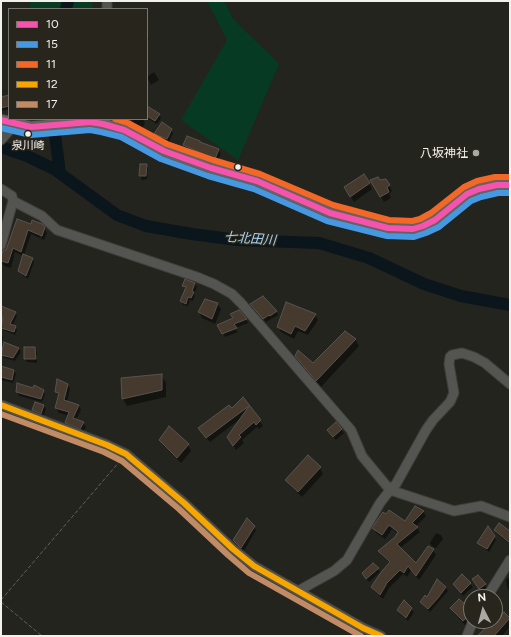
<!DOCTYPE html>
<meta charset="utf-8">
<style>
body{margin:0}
#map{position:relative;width:511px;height:637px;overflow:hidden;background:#24241f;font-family:Figtree,sans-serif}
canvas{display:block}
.frame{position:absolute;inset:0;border:2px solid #f3f1ec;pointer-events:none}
.legend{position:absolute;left:8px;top:8px;width:140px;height:112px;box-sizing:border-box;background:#27251c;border:1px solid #79776f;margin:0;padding:5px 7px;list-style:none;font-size:12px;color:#f3f1ec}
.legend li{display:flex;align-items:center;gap:8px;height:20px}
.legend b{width:20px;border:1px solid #79776f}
.north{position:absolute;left:463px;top:589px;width:40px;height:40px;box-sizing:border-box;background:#27251c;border:1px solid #79776f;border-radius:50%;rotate:354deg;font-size:11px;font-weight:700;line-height:16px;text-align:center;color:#f3f1ec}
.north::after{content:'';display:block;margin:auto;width:14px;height:18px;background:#aba9a4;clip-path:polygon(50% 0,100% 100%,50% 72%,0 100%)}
</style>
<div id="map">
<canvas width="511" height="637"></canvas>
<div class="frame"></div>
<ul class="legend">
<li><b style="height:5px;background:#f653ac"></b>10</li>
<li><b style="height:5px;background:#4699e1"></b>15</li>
<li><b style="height:5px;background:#f36827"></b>11</li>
<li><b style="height:5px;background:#f7a600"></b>12</li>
<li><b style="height:5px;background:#c18c65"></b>17</li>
</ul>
<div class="north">N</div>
</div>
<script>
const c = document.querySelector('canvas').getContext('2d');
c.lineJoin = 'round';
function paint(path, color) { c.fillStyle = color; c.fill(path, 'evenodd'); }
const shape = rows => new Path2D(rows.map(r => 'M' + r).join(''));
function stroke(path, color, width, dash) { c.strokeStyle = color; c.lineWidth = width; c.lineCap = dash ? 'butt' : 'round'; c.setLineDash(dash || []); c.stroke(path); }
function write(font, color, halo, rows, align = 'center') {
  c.font = font + ' Figtree,"Noto Sans JP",sans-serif'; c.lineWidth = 3; c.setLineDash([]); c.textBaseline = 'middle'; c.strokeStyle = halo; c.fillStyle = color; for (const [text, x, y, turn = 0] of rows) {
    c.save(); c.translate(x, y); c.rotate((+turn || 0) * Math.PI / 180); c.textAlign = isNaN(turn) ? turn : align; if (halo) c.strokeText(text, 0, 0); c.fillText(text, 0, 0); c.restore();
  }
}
paint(shape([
 [30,1,92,1,93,9,30,9],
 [207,1,224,1,233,19,279,64,238,160,181,120,227,40]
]), '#073a22');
paint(shape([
 [147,33,149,40,147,40],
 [154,72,159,80,151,85,147,77],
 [9,96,9,109,1,111,1,98],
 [147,107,159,115,161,118,157,124,147,118],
 [133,119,143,119,145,123,141,130,134,125,132,122],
 [171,129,173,133,169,142,157,137,155,134],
 [200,141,201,144,219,150,221,154,217,162,186,149,184,145],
 [141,165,146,165,148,168,147,179,142,180,140,176],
 [372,181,380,182,389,185,392,191,389,194,391,198,384,202],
 [369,183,372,189,354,202,348,193],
 [18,220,44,228,40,238,31,234,24,255,32,259,34,262,28,279,22,275,20,271,23,256,15,252,11,268,4,266,1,261,6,251],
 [45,229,47,233,44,240,41,239],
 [195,284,197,287,194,294,195,296,193,301,190,300,188,306,183,305,181,301,186,290,184,286],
 [217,304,221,309,215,324,202,318,199,312],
 [251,304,276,312,278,315,266,322],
 [1,307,15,312,17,316,12,326,15,327,17,330,15,335,3,330,1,328,3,319,1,318],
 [315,315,318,320,308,335,298,331,294,339,281,332,278,327],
 [246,319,248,323,235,328,238,332,225,337,218,325],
 [1,334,3,337,1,346],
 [355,339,359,346,321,387,300,363,296,356,313,364],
 [19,348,21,352,15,361,4,358,2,354],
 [35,348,37,352,37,363,27,362,25,359],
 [1,367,14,371,16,374,13,383,1,380],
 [161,375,166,383,166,397,127,406,123,399,122,379],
 [68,385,70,389,67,402,79,406,81,410,76,420,83,423,86,427,83,432,69,427,66,423,69,416,59,413,56,408,59,396,56,391],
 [34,389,43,391,45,394,42,402,19,396,17,392],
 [243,398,263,426,259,429,257,427,242,440,244,443,236,450,228,437,240,419,210,442,202,433,232,409],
 [44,406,46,409,43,417,35,414,33,410],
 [336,423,344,433,336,440,330,434],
 [160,440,188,445,191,451,181,463,163,445],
 [320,468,323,474,302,497,289,485,286,480],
 [423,511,426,516,416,526,420,532,400,548,417,564,433,550,436,555,419,580,411,570,407,577,403,574,388,589,388,590,383,599,375,592,372,587,390,563,382,556,379,552,395,538,398,534,392,529,385,539,376,533,374,528,383,513,405,523],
 [254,527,256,530,244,551,234,541],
 [495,530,510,532,510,544,497,534],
 [436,533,441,535,443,539,436,548,432,546,430,543],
 [494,536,496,540,489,552,481,546,479,543],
 [378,569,380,572,369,582,363,574],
 [462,575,473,587,463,596,457,588],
 [510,577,510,590,509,591,507,587,506,580],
 [475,583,485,584,487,588,481,591],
 [446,587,448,591,430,612,421,602],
 [451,608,471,611,471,621,466,626,454,613],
 [411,609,414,612,408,621,400,614,398,610],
 [509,618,510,626,502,636,482,636,494,621,495,623]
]), '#0007');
stroke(shape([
 [66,9,68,1],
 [50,119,55,135,60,173],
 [1,147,27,156,54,169,117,215,146,226,192,234,237,240,319,243,369,258,424,284,461,296,510,305]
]), '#0a151c', 12);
const building = shape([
 [9,95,9,106,1,108,1,97,9,95],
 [147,106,160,114,155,121,147,116,147,106],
 [162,122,172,129,167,139,154,134,162,122],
 [187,136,200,141,200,142,219,149,215,159,183,145,187,136],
 [140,164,147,164,146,176,139,176,140,164],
 [364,174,370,183,350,197,344,187,364,174],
 [378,177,380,180,386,179,390,185,387,187,389,192,380,197,370,180,378,177],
 [17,219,31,224,32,220,42,224,45,227,42,236,28,230,21,252,13,248,8,263,1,261,1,258,3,250,6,250,17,219],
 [23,254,33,258,26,276,18,271,23,254],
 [185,279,195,283,192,291,194,292,191,298,188,297,186,304,180,301,186,287,182,286,185,279],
 [263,296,277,311,270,316,269,315,263,319,250,304,263,296],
 [205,299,218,303,212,319,198,312,205,299],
 [286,302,316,314,305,331,295,326,291,334,277,327,286,302],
 [1,306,16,312,10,324,16,326,14,332,1,328,3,317,1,316,1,306],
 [239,310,247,319,234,324,237,328,222,334,217,325,233,318,230,314,239,310],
 [345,331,356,339,316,381,295,356,298,350,313,363,345,331],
 [4,342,19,348,13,358,1,355,4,342],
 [24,347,35,347,36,359,24,359,24,347],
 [1,366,14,370,12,380,1,377,1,366],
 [162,374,162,390,122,399,121,378,162,374],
 [57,379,68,384,64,400,79,405,73,418,84,422,80,429,65,423,69,412,55,408,59,393,55,392,57,379],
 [17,383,33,388,34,385,44,390,41,399,16,392,17,383],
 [243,397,261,420,256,425,254,422,239,435,241,437,233,446,227,437,249,406,206,438,198,428,229,405,232,408,243,397],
 [35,402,44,405,41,414,32,410,35,402],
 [336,422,342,429,333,437,327,430,336,422],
 [169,426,189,444,177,458,159,440,169,426],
 [308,455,321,467,298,492,285,480,308,455],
 [415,506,424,511,412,523,418,527,397,544,416,563,428,546,434,549,416,576,408,566,404,573,400,570,386,584,386,585,380,595,371,587,382,571,390,562,378,551,395,537,398,532,389,525,382,535,372,528,383,512,386,514,389,510,405,521,415,506],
 [247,518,255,526,241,548,233,540,247,518],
 [499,523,510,531,510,543,494,530,499,523],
 [488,526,495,536,487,549,477,543,488,526],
 [373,563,379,568,366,579,362,573,373,563],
 [462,574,471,583,461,593,453,584,462,574],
 [478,575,486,584,479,589,472,579,478,575],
 [437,579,446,587,438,598,428,609,420,602,425,595,427,597,437,579],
 [459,599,471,609,471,614,463,621,450,608,459,599],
 [404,600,412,608,406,618,397,610,404,600],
 [504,612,510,618,494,636,477,636,493,621,495,621,504,612]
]);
paint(building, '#453a2d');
stroke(building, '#565450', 1);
const minor = shape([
 [107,1,107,9],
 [1,140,8,132,11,124],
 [1,189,12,196,13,201,1,245],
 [13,201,42,216,57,230,197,277,214,284,232,294,241,303,351,430,362,456,390,490,454,511,481,506,510,517],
 [1,405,107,445,126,454,184,503,233,549,254,566,363,628,381,636],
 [298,591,334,571,347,560,380,503,390,490,396,484,426,430,433,420,450,402,454,393,449,364,450,357,452,355,462,353,474,357,485,363,510,384],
 [487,597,510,560],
 [467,636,473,621]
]);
const major = shape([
 [1,120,31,127,90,122,103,124,124,130,164,151,211,168,257,181,330,213,388,228,413,229,423,226,435,220,467,194,479,189,497,185,510,185]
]);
stroke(minor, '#3f3e3a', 11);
stroke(major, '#3f3e3a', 13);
stroke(shape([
 [1,600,120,461],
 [1,602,42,636]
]), '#61605e', 1, [4, 2]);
stroke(minor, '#545450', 9);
stroke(major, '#676161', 11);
stroke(shape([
 [1,120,31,127,90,122,103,124,124,130,164,151,211,168,257,181,330,213,388,228,413,229,423,226,435,220,467,194,479,189,497,185,510,185]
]), '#f653ac', 6);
stroke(shape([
 [1,128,31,135,90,130,101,132,121,137,161,159,208,176,254,189,327,221,387,236,414,237,426,233,439,227,471,201,481,197,498,193,510,193]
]), '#4699e1', 6);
stroke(shape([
 [115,119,128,123,167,144,213,160,260,174,333,205,389,220,412,221,420,219,431,213,464,187,477,181,495,177,510,177]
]), '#f36827', 6);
stroke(shape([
 [1,405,107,445,126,454,184,503,233,549,254,566,363,628,381,636]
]), '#f7a600', 6);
stroke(shape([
 [1,414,104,452,122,461,179,509,228,555,249,573,361,636]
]), '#c18c65', 6);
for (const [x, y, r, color] of [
 [28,134,3.5,"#f3f1ec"],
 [476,153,4,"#aba9a4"],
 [238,167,3.5,"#f3f1ec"]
]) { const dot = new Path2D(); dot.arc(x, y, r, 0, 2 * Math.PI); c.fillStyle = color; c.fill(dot); stroke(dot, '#27251c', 1.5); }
write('11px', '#f3f1ec', '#27251c', [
 ["泉川崎",28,146]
]);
write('12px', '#f3f1ec', '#27251c', [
 ["八坂神社",468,153]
], 'right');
write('italic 13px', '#a7d2f2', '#27251c', [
 ["七北田川",250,239,4]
]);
</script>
